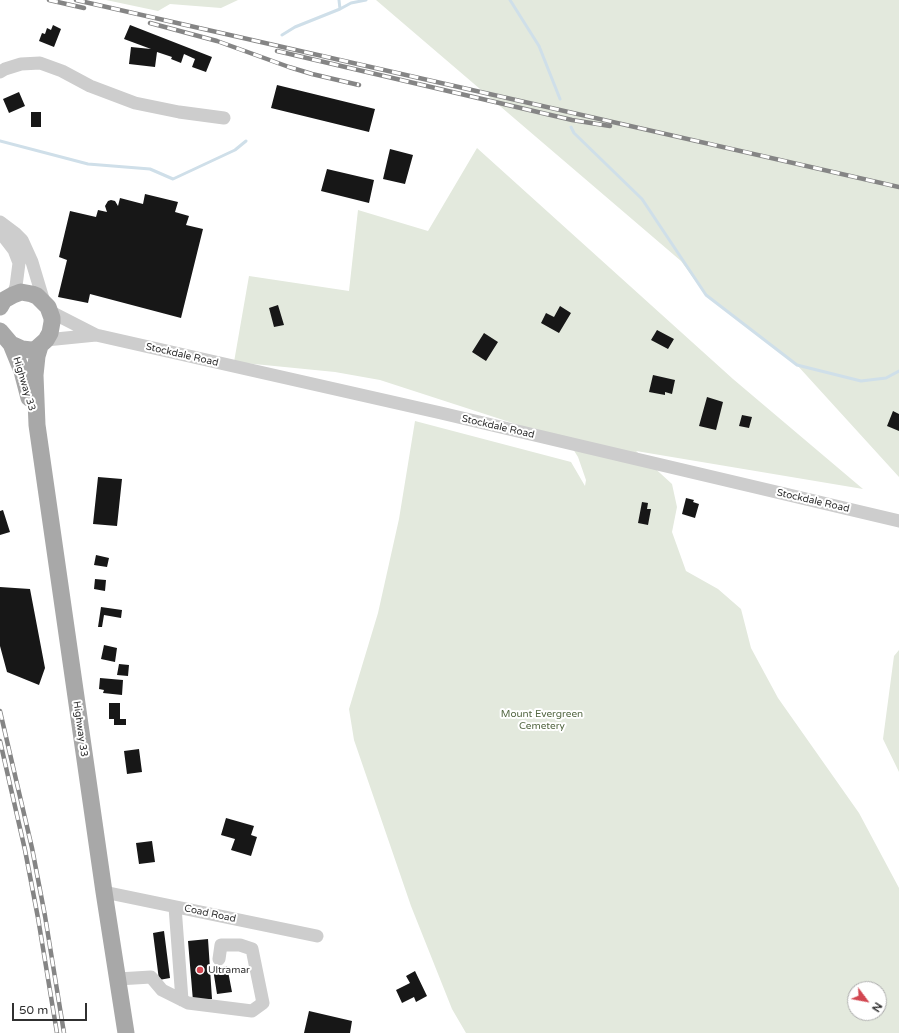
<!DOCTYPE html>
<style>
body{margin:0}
#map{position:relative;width:899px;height:1033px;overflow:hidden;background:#fff;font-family:"Varela Round",sans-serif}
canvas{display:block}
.north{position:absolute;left:847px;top:981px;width:40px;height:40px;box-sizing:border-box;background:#fff;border:1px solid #acacac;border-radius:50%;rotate:122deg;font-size:11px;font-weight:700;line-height:16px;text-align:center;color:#303030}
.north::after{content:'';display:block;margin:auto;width:14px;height:18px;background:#d24751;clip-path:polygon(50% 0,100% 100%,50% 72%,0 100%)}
.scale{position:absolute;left:12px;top:1003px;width:75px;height:18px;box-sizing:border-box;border:2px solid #303030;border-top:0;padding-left:5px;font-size:12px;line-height:14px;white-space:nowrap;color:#303030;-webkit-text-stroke:3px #fff;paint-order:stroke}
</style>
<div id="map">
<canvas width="899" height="1033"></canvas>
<div class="north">N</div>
<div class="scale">50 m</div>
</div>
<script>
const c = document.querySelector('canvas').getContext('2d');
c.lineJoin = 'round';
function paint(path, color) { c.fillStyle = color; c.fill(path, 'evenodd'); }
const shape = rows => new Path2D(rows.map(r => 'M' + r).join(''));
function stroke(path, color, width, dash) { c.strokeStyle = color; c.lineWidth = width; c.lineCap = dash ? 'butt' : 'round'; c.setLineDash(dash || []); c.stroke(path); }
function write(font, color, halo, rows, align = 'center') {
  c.font = font + ' "Varela Round",sans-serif'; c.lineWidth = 4; c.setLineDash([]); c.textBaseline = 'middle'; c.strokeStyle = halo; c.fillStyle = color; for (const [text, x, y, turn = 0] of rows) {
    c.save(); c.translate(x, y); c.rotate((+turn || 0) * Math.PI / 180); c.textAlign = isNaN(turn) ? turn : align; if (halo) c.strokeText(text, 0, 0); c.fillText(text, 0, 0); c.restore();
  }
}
paint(shape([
 [106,0,238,0,221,8,170,4,158,11],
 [376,0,899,0,899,477,797,365,706,295,681,261],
 [477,148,733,379,863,489,636,451,672,484,677,507,672,532,686,571,718,589,741,609,751,648,778,698,859,813,899,888,899,1033,466,1033,452,1009,411,906,354,740,349,709,378,613,399,519,415,421,571,462,585,486,586,480,578,457,568,441,380,380,335,372,234,362,249,276,349,291,358,210,428,231],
 [855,989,879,989,879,1013,855,1013],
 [899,650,899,772,883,739,894,656]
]), '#e3e9dd');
stroke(shape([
 [339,0,340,9],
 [510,0,539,46,560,99],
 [282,35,295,27,340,9,351,3,366,0],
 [571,127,574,133,642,199,706,295,797,365,861,381,886,378,899,371],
 [0,141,88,164,150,169,173,179,235,150,246,141]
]), '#cfdfe9', 3);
paint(shape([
 [53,25,61,29,54,47,39,41,42,33,45,34,47,28,51,30],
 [130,25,212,57,206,72,192,67,195,59,184,54,181,63,171,59,172,57,157,52,155,67,129,64,131,47,151,49,124,39],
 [277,85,375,109,369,132,271,108],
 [19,92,25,106,9,113,3,99],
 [31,112,41,112,41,127,31,127],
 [390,149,413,155,405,184,383,179],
 [327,169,374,180,369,203,321,191],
 [145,194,178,202,175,212,189,216,186,225,203,229,181,318,90,294,88,303,58,297,67,260,59,257,70,211,96,217,98,210,107,212,105,206,108,201,111,200,115,201,118,206,120,198,143,204],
 [278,305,284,325,274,327,269,308],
 [560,306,571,313,559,333,541,323,546,313,554,317],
 [657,330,674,339,668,349,651,340],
 [484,333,498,342,486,361,472,352],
 [653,375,675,380,672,394,665,392,665,395,649,392],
 [707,397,723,402,716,430,699,426],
 [893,411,899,414,899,431,887,426],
 [742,415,752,417,749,428,739,426],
 [98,477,122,479,117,526,93,524],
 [686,498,694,500,693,502,699,504,695,518,682,514],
 [642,502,648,503,647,509,651,509,648,525,638,523],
 [3,510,10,532,0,535,0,511],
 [96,555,109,558,107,567,94,565],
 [95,579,106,580,105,591,94,589],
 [0,587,30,589,45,668,39,685,7,672,0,646],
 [101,607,122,610,121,618,104,615,102,627,98,627],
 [104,645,117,648,115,662,101,659],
 [119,664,129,665,128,676,117,675],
 [100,678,123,680,122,695,103,693,104,690,99,689],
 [109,703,120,703,120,719,126,719,126,725,114,725,114,719,109,719],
 [139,749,142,772,127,774,124,751],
 [226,818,254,826,251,835,257,837,251,856,231,850,235,839,221,835],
 [152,841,155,862,139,864,136,843],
 [164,931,170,978,159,980,153,933],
 [208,939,212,999,193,1001,188,941],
 [227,966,232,992,217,994,213,969],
 [415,971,427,996,416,1002,414,997,402,1003,396,990,410,983,406,976],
 [309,1011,352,1021,350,1033,304,1033]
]), '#171717');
stroke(shape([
 [0,72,5,69,21,64,40,63,62,71,90,86,135,103,179,112,224,118],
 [0,222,16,234,22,240,32,262,44,302],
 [0,232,14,250,19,263,16,286,13,295],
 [51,312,96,335,441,413,899,521],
 [46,340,96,335],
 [104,892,317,936],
 [175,907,182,1000],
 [118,979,151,977,162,990,188,1003,252,1011,263,1003,252,949,240,945,221,945,219,959]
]), '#cdcdcd', 13);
stroke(shape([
 [0,307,4,300,13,295,21,292,32,294,37,296,48,307,52,318,52,322,50,333,46,340,36,349,31,350,22,349,11,344,0,331],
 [11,344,22,371,29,398],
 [40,346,37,356,35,375,37,425,104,892,126,1033]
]), '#a8a8a8', 17);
const rail = shape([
 [49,0,84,8],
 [76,0,899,187],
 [150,23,217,41,289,67,312,74,359,85],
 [277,51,572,120,610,126],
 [0,711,32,848,45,916,64,1033],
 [0,741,25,850,38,918,57,1033]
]);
stroke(rail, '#858585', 4.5);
stroke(rail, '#fff', 3, [9]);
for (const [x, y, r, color] of [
 [200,970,4,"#d24751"]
]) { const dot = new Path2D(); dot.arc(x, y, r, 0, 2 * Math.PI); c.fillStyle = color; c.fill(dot); stroke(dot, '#fff', 1.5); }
write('10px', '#303030', '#fff', [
 ["Stockdale Road",182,355,13],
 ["Highway 33",24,384,73],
 ["Stockdale Road",498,427,13],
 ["Stockdale Road",813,501,13],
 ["Highway 33",80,729,82],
 ["Coad Road",210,914,12]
]);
write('10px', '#536742', '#fff', [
 ["Mount Evergreen",542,714],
 ["Cemetery",542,726]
]);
write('10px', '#303030', '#fff', [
 ["Ultramar",208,970]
], 'left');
</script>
